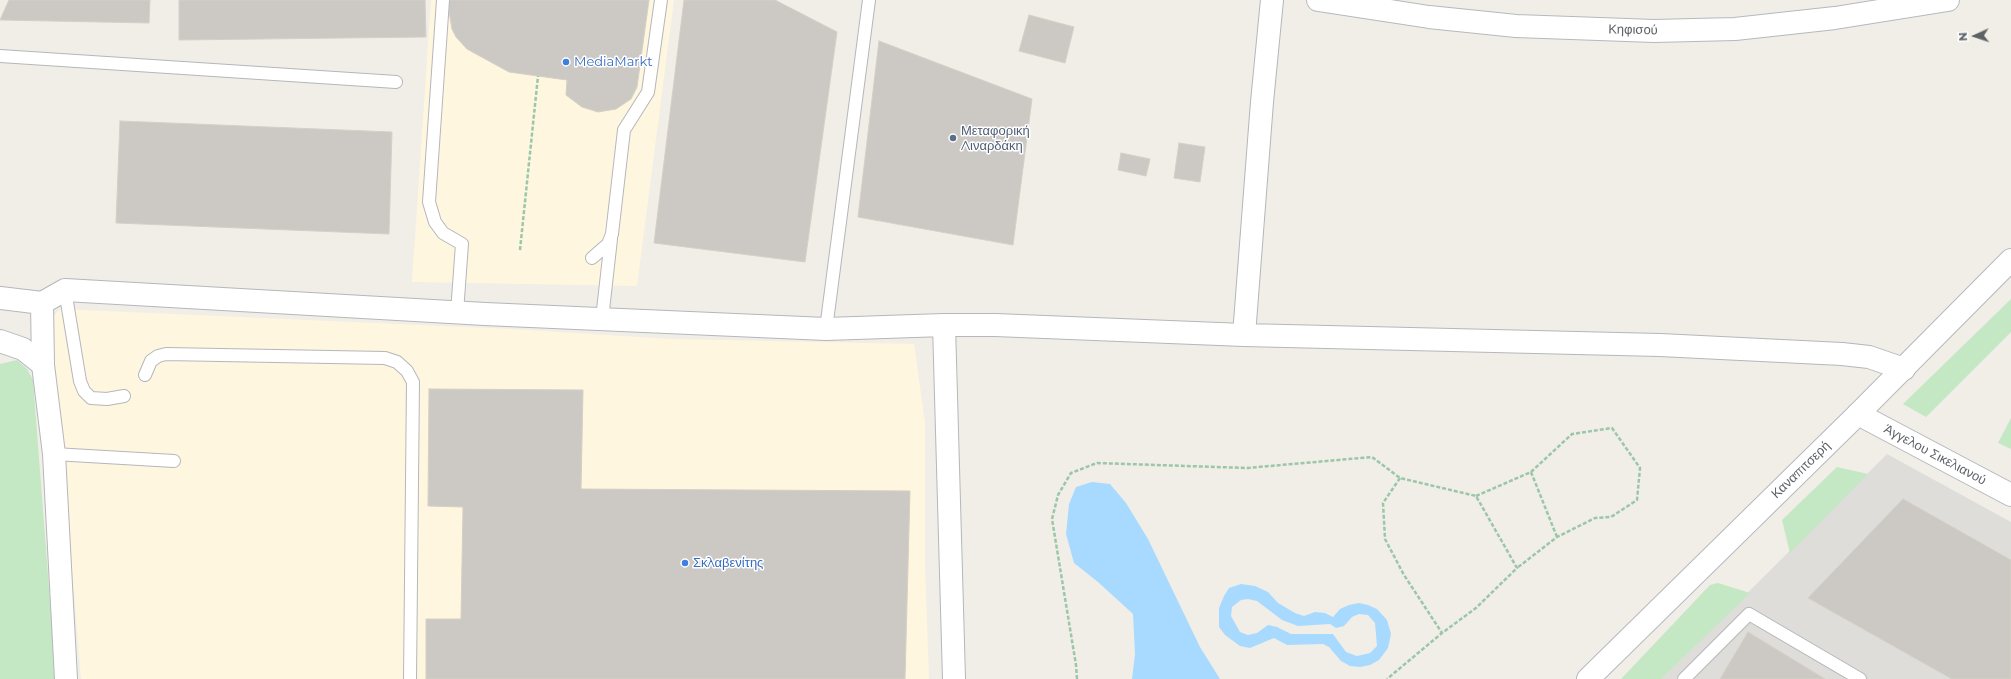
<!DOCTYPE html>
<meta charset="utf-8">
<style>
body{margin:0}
#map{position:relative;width:2011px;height:679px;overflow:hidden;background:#f0eee7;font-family:Montserrat,sans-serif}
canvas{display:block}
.north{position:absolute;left:1955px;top:16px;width:40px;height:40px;-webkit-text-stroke:3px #fff;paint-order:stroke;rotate:267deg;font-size:11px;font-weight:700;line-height:16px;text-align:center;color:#5e6267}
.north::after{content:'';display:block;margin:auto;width:14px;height:18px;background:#5e6267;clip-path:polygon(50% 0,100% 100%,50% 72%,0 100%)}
</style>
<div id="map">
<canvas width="2011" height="679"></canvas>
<div class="north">N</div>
</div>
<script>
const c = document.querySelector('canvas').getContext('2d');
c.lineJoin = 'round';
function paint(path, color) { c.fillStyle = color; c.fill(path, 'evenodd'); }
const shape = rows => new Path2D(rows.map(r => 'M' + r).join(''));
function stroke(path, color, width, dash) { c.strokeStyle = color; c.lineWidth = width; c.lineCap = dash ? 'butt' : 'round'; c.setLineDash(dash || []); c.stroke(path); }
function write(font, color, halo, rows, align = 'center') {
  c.font = font + ' Montserrat,sans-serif'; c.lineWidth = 3; c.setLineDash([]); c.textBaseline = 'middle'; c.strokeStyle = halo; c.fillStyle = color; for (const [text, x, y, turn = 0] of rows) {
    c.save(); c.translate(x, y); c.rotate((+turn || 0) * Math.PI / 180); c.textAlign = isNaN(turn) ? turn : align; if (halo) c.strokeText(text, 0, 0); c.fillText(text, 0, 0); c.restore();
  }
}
paint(shape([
 [431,0,674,0,637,286,412,282],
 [60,309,511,329,671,339,914,344,925,423,925,565,929,679,81,679,52,326,53,317]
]), '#fef6de');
paint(shape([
 [1887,454,2011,522,2011,679,1661,679]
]), '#dfddd9');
paint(shape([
 [2011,299,2011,332,1926,417,1903,404],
 [17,360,27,369,33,380,56,679,0,679,0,364],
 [2011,418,2011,449,1998,443],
 [1837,467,1868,474,1790,553,1782,520],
 [1718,583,1750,593,1661,679,1621,679,1710,585]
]), '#c4e7c4');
paint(shape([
 [1092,482,1110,484,1126,503,1148,539,1200,647,1220,679,1132,679,1135,654,1133,614,1098,582,1074,563,1066,534,1069,504,1076,487],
 [1241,584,1255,586,1268,592,1278,603,1295,613,1304,616,1315,612,1325,613,1333,617,1340,609,1349,605,1359,603,1368,605,1377,609,1387,620,1391,634,1388,648,1379,660,1370,665,1360,667,1350,666,1341,661,1329,647,1323,644,1287,645,1274,638,1250,648,1240,646,1225,635,1219,627,1219,608,1224,596,1229,588],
 [1248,599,1257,601,1282,620,1298,626,1330,624,1336,628,1344,626,1352,617,1359,614,1368,615,1375,623,1377,646,1370,653,1357,656,1346,652,1333,634,1291,634,1277,627,1268,625,1257,633,1248,635,1240,632,1231,616,1232,607,1241,600]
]), '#a8daff');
const building = shape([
 [9,0,150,0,149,23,0,20,9,0],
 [179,0,425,0,426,37,179,40,179,0],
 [450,0,649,0,637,87,631,99,616,109,598,112,582,107,566,95,567,80,509,72,467,49,456,37,452,29,449,11,450,0],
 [684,0,775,0,837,32,805,262,654,243,684,0],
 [1029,15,1074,27,1065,63,1019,51,1029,15],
 [879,41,1032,99,1013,245,858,217,879,41],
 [120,121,392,132,389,234,116,223,120,121],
 [1179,143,1205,147,1200,182,1174,178,1179,143],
 [1121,153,1150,159,1146,176,1118,170,1121,153],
 [429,389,583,390,581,489,910,491,905,679,426,679,426,619,461,619,463,507,428,506,429,389],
 [1903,499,2011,560,2011,679,1952,679,1808,598,1903,499],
 [1748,632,1825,679,1720,679,1748,632]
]);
paint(building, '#ccc9c4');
stroke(building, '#d5d0c5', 1);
const lane = shape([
 [443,0,429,202,435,222,443,233,462,244,457,312],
 [0,56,396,82],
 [592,258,608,244,612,234,624,130,648,92,661,0],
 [65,290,80,381,84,391,91,398,107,399,124,396],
 [602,319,611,239],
 [826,329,869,0],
 [145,375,151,361,158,356,166,354,385,358,397,362,407,371,413,382,410,679],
 [54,454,174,461],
 [1684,679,1749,614,1860,679]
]);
const street = shape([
 [0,298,42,303,65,290,485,314,826,329,944,325,995,325,1244,335,1660,345,1842,354,1869,357,1904,369],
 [42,303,43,365,54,454,66,679],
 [944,325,954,679],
 [1244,335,1262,102,1272,0],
 [0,341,23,349,43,365],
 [1858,414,2011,495]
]);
const secondary = shape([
 [1318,0,1429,17,1516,26,1654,31,1735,29,1835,18,1948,0],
 [1588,679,1858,414,2011,260]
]);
stroke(lane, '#b4b7bb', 14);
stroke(street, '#b4b7bb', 24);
stroke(secondary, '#b5b9be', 24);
stroke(shape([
 [520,250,538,76],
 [1531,472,1557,537],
 [1400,478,1383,503,1385,539,1404,575,1442,633],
 [1476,496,1531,472,1572,434,1612,428,1640,468,1637,500,1611,517,1595,518,1557,537,1517,568],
 [1077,679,1076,665,1052,519,1058,495,1071,473,1097,463,1247,468,1372,457,1400,478,1476,496,1517,568,1476,608,1442,633,1387,679]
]), '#9bc6a8', 2.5, [4, 2]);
stroke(lane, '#fff', 12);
stroke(street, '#fff', 22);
stroke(secondary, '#fff', 22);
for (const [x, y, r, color] of [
 [566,62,4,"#3f7fe0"],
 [953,138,4,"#5c6f8a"],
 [685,563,4,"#3f7fe0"]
]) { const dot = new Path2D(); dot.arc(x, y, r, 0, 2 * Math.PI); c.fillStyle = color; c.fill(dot); stroke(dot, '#fff', 1.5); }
write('13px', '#5e6267', '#fff', [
 ["Κηφισού",1633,30,1],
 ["Άγγελου Σικελιανού",1935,455,28],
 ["Καναπιτσερή",1801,470,-44]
]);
write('13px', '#366cbe', '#fff', [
 ["MediaMarkt",574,62],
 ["Σκλαβενίτης",693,563]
], 'left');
write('13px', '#4e5e75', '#fff', [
 ["Μεταφορική",961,131],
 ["Λιναρδάκη",961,146]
], 'left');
</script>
